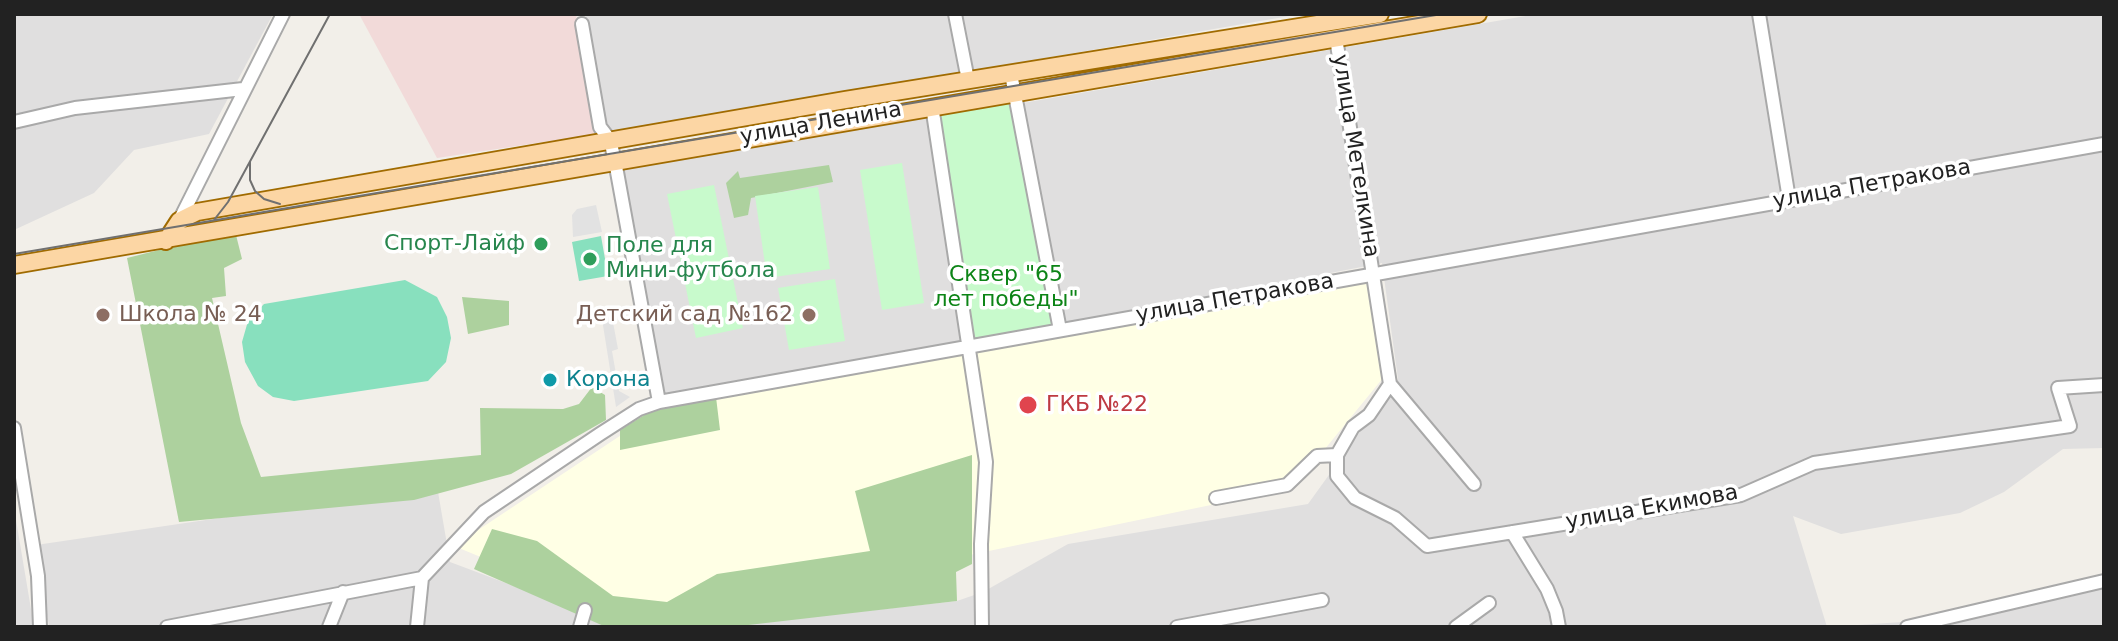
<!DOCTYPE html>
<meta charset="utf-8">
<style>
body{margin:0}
#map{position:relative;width:2118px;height:641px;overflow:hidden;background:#f2efe9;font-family:"DejaVu Sans",sans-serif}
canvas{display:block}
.frame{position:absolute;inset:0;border:16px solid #222;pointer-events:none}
</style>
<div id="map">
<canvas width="2118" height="641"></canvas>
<div class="frame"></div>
</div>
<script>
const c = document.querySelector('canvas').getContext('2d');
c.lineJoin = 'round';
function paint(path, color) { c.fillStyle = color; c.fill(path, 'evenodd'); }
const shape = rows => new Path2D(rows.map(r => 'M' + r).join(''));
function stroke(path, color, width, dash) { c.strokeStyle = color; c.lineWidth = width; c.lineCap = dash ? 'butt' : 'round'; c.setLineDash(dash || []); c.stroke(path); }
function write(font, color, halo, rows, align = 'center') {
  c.font = font + ' "DejaVu Sans",sans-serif'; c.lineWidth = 7; c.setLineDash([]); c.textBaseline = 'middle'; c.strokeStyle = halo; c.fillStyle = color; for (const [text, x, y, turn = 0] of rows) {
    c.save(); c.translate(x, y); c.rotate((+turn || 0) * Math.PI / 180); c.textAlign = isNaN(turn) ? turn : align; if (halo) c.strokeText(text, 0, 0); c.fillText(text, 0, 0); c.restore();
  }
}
paint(shape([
 [14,14,273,14,209,134,134,150,94,193,14,230],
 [585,14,1301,14,616,132,608,128],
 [1537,14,2104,14,2104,448,2063,449,2004,492,1960,513,1841,534,1793,516,1827,627,718,627,957,601,983,592,1068,544,1308,504,1398,379,1382,263,1063,325,1023,103],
 [926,112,963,343,663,397,615,167],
 [437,486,450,562,623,627,49,627,36,545],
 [14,508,34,627,14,627],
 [2104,579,2104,627,1828,627,1932,620]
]), '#e0dfdf');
paint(shape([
 [359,14,576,14,597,134,437,158]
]), '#f2dad9');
paint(shape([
 [1366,280,1383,378,1293,488,955,558,650,627,454,546,662,408]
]), '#ffffe5');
paint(shape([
 [829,165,833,182,751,198,748,215,734,218,726,183,738,171,740,178],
 [235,231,242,259,224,268,226,296,212,298,241,423,261,477,481,455,480,408,563,409,579,404,592,387,605,395,606,420,511,474,414,500,179,522,127,258],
 [462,297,509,301,509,325,468,334],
 [716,397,720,430,620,450,620,430,659,406],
 [972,455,972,564,956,572,957,601,731,627,606,627,474,569,492,529,537,541,613,596,667,602,717,574,870,551,855,491]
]), '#add19e');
paint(shape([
 [1016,99,1056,324,970,339,935,112],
 [902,163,924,303,882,310,860,170],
 [714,185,743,328,696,338,667,194],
 [818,187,830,269,767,278,755,196],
 [835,279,845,341,789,350,778,288]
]), '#c8facc');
paint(shape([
 [601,236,608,276,579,281,572,242],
 [405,280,437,297,447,317,451,338,446,362,428,381,294,401,273,397,258,386,245,362,242,342,248,321,264,304]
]), '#88e0be');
paint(shape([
 [596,205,602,232,573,237,572,215,577,209],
 [612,317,618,349,612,351,619,391,630,397,616,407,602,319]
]), '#e2e2e2');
const minor = shape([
 [955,14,968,80],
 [1759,14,1789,199],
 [582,24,600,127,610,140,615,161,659,402],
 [1336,38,1390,384,1369,415,1353,427,1337,455,1337,476,1355,498,1395,518,1427,546,1741,495,1814,463,2070,426,2058,388,2104,385],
 [1011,74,1060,330],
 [932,106,986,462,981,544,982,627],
 [14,122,75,108,243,89],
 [179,221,283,14],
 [1390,384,1474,484],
 [14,428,38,576,40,627],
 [1216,498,1287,485,1317,456,1337,455],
 [1512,532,1547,589,1556,611,1559,627],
 [422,578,484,512,600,434,639,409,659,402,2104,144],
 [167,627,422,578],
 [329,627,343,592],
 [417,627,422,578],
 [580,627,585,610],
 [1177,627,1322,600],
 [1456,627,1489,603],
 [1907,627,2104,581]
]);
const major = shape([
 [166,241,179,221,197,212,845,100,1380,14],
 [14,265,1478,14]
]);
stroke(minor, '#a9a9a9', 16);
stroke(major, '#a06b00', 20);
stroke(minor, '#fff', 12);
stroke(major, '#fcd6a4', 16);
stroke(shape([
 [250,162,250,180,255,191,264,199,280,204],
 [214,220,228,202,330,14],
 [14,254,1442,14]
]), '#707070', 2);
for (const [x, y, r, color] of [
 [541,244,8,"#2e9e5b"],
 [590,259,8,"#2e9e5b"],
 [103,315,8,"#8d6e63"],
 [809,315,8,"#8d6e63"],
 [550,380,8,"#0f9aa8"],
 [1028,405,10,"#e0444e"]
]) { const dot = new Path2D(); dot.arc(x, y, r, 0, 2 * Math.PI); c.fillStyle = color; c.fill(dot); stroke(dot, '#fff', 3); }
write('22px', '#222', '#fff', [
 ["улица Ленина",821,124,-10],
 ["улица Метелкина",1355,156,81],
 ["улица Петракова",1872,185,-10],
 ["улица Петракова",1235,299,-10],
 ["улица Екимова",1652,508,-10]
]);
write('22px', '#27864d', '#fff', [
 ["Спорт-Лайф",525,244],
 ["Поле для",606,246,"left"],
 ["Мини-футбола",606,271,"left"]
], 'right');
write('22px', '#0c8416', '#fff', [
 ["Сквер \"65",1006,275],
 ["лет победы\"",1006,300]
]);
write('22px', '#785e54', '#fff', [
 ["Школа № 24",119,315],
 ["Детский сад №162",793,315,"right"]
], 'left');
write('22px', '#0d838f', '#fff', [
 ["Корона",566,380]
], 'left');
write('22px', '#be3a42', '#fff', [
 ["ГКБ №22",1046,405]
], 'left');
</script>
